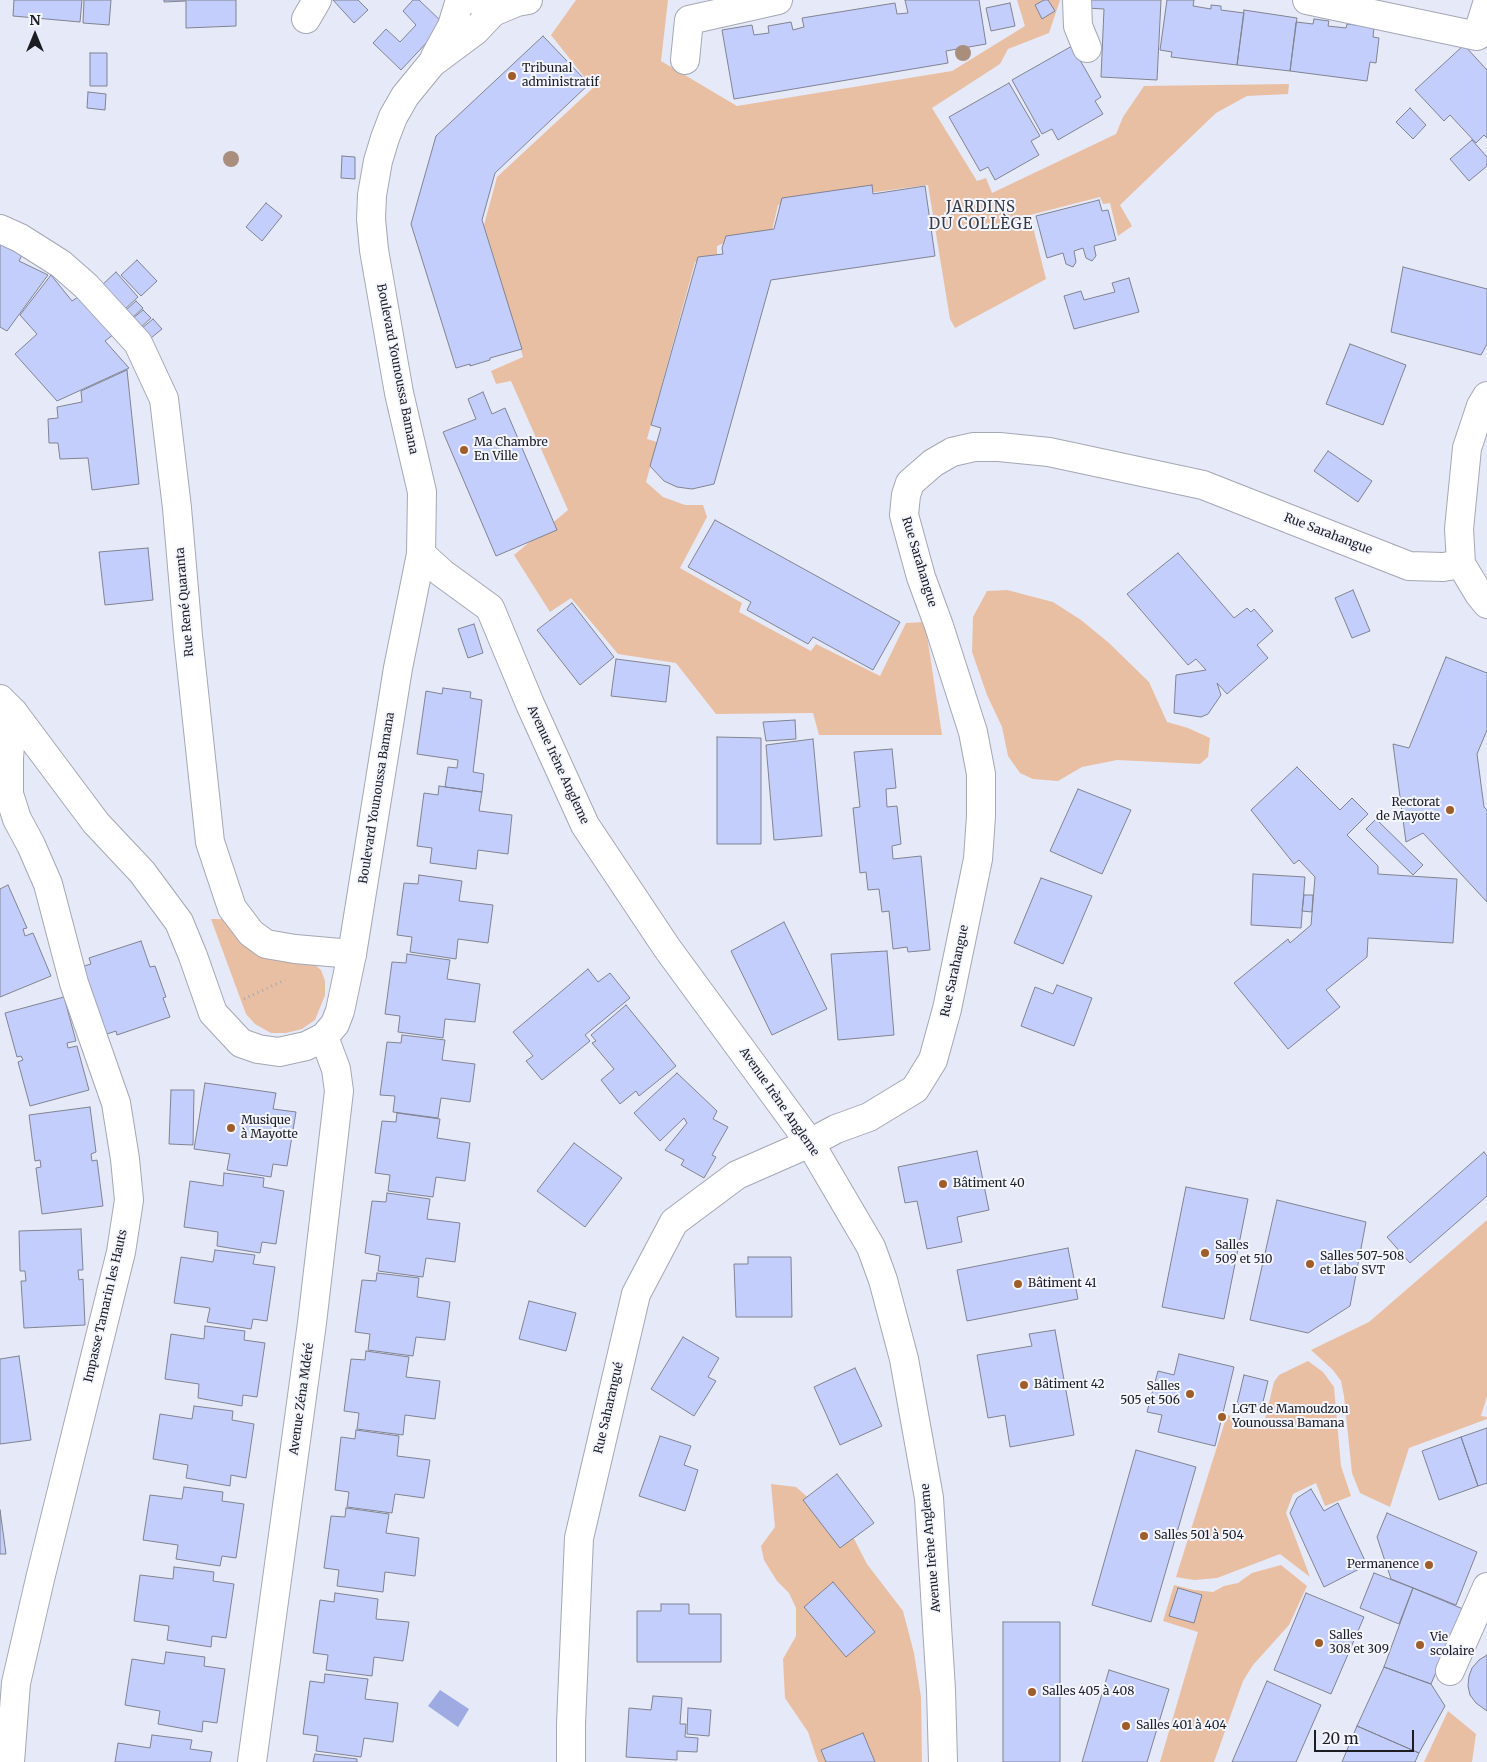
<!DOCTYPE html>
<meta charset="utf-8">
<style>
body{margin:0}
#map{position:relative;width:1487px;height:1762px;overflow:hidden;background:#e6e9f7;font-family:Merriweather,serif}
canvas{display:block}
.north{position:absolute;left:10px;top:10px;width:50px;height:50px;-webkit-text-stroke:4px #f4f6ff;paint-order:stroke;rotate:0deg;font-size:14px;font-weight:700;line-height:20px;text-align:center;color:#1c1d22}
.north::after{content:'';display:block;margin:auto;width:18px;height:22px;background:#1c1d22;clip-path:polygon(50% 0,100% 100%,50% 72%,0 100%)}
.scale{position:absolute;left:1314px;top:1730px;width:100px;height:22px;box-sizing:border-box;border:2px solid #1c1d22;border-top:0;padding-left:6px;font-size:15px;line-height:18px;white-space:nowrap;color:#1c1d22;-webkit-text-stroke:4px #f4f6ff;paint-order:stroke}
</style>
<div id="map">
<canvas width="1487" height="1762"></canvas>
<div class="north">N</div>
<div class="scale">20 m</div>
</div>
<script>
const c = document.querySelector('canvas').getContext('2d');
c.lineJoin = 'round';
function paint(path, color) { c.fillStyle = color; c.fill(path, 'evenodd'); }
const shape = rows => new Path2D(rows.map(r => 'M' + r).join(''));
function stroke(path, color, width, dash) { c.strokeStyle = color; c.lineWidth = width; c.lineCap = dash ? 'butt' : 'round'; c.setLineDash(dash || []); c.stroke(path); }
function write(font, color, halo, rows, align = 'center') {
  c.font = font + ' Merriweather,serif'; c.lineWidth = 4; c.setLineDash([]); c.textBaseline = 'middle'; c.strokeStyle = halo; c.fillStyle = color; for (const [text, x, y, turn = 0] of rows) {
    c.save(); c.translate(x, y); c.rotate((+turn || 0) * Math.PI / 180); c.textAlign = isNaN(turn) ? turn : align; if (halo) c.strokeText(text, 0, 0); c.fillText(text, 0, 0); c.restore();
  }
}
paint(shape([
 [576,0,668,0,661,61,737,106,952,71,1025,26,1017,0,1060,0,1049,33,1008,49,1000,64,932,108,977,181,986,178,992,193,1116,134,1123,117,1144,86,1289,84,1288,94,1247,96,1216,113,1120,205,1132,226,1118,236,1110,203,1103,204,1100,197,1030,215,1046,279,955,328,950,319,928,185,778,205,771,235,724,243,717,246,717,259,695,262,647,439,657,442,646,482,663,497,685,505,703,505,707,517,680,568,742,603,739,612,811,651,816,644,880,676,906,623,925,622,942,735,819,735,813,713,716,714,676,663,618,654,571,598,550,612,514,555,568,510,511,381,496,384,491,371,523,357,484,225,497,177,593,88,551,35],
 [1007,590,1053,602,1081,620,1109,643,1149,682,1167,722,1188,728,1210,738,1208,757,1200,764,1117,760,1082,767,1058,781,1033,779,1020,773,1008,756,1002,727,987,695,972,652,973,617,987,591],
 [211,919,222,919,240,941,251,950,263,956,293,963,315,965,321,970,325,981,325,995,315,1020,302,1029,286,1033,271,1033,255,1024,246,1014],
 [1487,1220,1487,1396,1481,1416,1487,1417,1487,1419,1409,1448,1390,1507,1360,1493,1352,1473,1344,1396,1341,1381,1333,1370,1311,1350,1369,1322],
 [1308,1361,1323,1372,1334,1387,1341,1466,1351,1496,1325,1506,1316,1483,1293,1494,1286,1513,1310,1577,1280,1554,1217,1578,1194,1580,1176,1577,1227,1415,1264,1423,1274,1382,1279,1375],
 [771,1484,796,1487,826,1513,848,1527,867,1564,903,1611,914,1653,921,1697,922,1762,818,1762,808,1732,785,1698,783,1659,796,1636,796,1608,789,1593,777,1581,764,1560,761,1546,775,1527],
 [1281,1565,1307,1586,1289,1625,1253,1665,1243,1681,1214,1762,1160,1762,1198,1632,1163,1621,1174,1585,1194,1590,1213,1592,1224,1586,1238,1583,1252,1573],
 [1448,1711,1476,1734,1472,1762,1424,1762]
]), '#e9bfa3');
paint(shape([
 [440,1690,469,1709,458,1727,428,1706]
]), '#9eaae2');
const building = shape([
 [14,0,82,0,80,22,13,16,14,0],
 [84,0,111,0,109,25,83,23,84,0],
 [164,0,236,0,236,26,186,28,186,1,164,2,164,0],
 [333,0,358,0,368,10,354,23,333,0],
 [413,0,419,0,444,24,401,70,373,43,386,29,400,42,416,25,403,11,413,0],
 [905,0,979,0,986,44,946,51,948,63,734,99,722,30,752,25,754,35,769,33,768,26,791,22,793,30,804,27,802,18,895,3,897,14,908,13,905,0],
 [1044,0,1048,0,1055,11,1042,19,1035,5,1044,0],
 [1086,0,1161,0,1157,80,1101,77,1104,9,1086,8,1086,0],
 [1167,0,1194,0,1193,6,1211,9,1211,5,1221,6,1221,10,1244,13,1237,65,1171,57,1172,52,1160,50,1167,0],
 [1010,3,1015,26,991,31,986,8,1010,3],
 [1244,10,1297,18,1290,71,1237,65,1244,10],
 [1314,19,1329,21,1328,26,1346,28,1347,24,1374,27,1373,37,1379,38,1376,63,1370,62,1367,81,1290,71,1296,22,1313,24,1314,19],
 [543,36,589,84,495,173,482,220,522,349,490,358,490,360,470,366,470,364,456,368,411,224,436,136,543,36],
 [1464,45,1487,70,1487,138,1484,135,1476,143,1450,115,1444,121,1415,90,1464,45],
 [1072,46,1101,97,1095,101,1103,114,1058,140,1052,129,1042,134,1012,80,1072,46],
 [90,53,107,53,107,86,90,86,90,53],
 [1009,83,1040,136,1031,141,1039,155,995,180,988,167,980,171,949,117,1009,83],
 [88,92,106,94,105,110,87,108,88,92],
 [1410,108,1426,125,1413,139,1396,122,1410,108],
 [1472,140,1487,157,1487,166,1469,181,1450,159,1472,140],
 [342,156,355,157,355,179,341,178,342,156],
 [872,185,873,194,925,186,935,256,771,280,714,484,692,489,677,487,664,481,650,466,661,428,651,425,698,257,723,254,722,248,726,236,774,229,782,198,872,185],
 [1099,200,1102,211,1108,210,1116,240,1094,246,1096,256,1092,261,1086,258,1083,248,1074,251,1076,262,1073,267,1066,264,1063,253,1047,258,1036,216,1099,200],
 [266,203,282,216,262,241,246,227,266,203],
 [0,240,24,251,19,261,48,275,7,331,0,327,0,240],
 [137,260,157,281,141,296,121,275,137,260],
 [1403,267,1487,289,1487,344,1481,355,1391,332,1403,267],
 [116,272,138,297,124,310,101,286,116,272],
 [51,275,72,301,81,295,114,334,105,341,129,368,57,401,15,354,37,334,20,315,51,275],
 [1129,278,1139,312,1074,329,1064,296,1081,291,1084,300,1115,292,1112,283,1129,278],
 [136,301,143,308,132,318,125,311,136,301],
 [143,310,151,318,140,328,132,319,143,310],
 [153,319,162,329,151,338,142,328,153,319],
 [1350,344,1406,365,1383,425,1326,404,1350,344],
 [127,370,139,484,92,490,88,458,60,459,58,443,49,443,48,419,58,418,57,407,82,402,81,391,127,370],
 [483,392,492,414,505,408,557,530,496,556,443,432,476,419,468,399,483,392],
 [1328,451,1372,481,1358,502,1314,471,1328,451],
 [715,520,900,622,873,670,813,637,808,644,747,610,751,602,688,567,715,520],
 [148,548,153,600,105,605,99,552,148,548],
 [1178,553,1234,618,1247,608,1251,612,1254,609,1273,631,1257,645,1268,658,1227,694,1217,683,1221,695,1208,714,1201,717,1174,713,1176,675,1206,670,1196,659,1188,665,1127,594,1178,553],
 [1353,590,1370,631,1352,638,1335,598,1353,590],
 [572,603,614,657,580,685,537,630,572,603],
 [474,624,483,653,468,658,458,629,474,624],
 [1446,657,1487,673,1487,730,1477,754,1484,807,1487,810,1487,902,1423,833,1406,842,1393,744,1409,748,1446,657],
 [616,659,670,666,666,702,611,696,616,659],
 [443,688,471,692,470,698,482,700,473,772,484,774,482,792,445,787,448,767,457,768,458,760,417,754,426,691,442,694,443,688],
 [795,720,796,739,766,741,763,722,795,720],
 [717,737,761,738,761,844,717,844,717,737],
 [813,739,822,836,774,840,766,745,813,739],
 [892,749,896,788,886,789,887,807,897,806,901,844,892,846,893,859,921,856,930,950,908,952,907,947,893,949,889,911,882,912,879,889,868,890,866,872,860,873,853,808,860,807,854,752,892,749],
 [1297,767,1340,810,1352,798,1368,814,1347,835,1378,866,1378,874,1457,879,1453,943,1368,938,1367,957,1326,990,1340,1007,1288,1049,1234,983,1288,939,1290,943,1311,925,1315,877,1299,860,1294,864,1251,810,1297,767],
 [439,786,482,792,479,811,512,815,508,854,478,850,476,869,430,863,432,848,417,846,424,793,438,795,439,786],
 [1078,789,1131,810,1102,874,1050,851,1078,789],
 [1376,819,1423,865,1413,875,1366,829,1376,819],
 [1253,874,1305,877,1301,928,1251,925,1253,874],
 [419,875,462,881,459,901,493,905,488,943,458,939,456,959,410,952,412,937,397,935,404,883,418,884,419,875],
 [1041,878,1092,896,1063,964,1014,943,1041,878],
 [8,885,27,928,23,929,25,936,33,933,51,976,0,997,0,889,8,885],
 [1304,895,1313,895,1312,912,1302,911,1304,895],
 [784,922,827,1009,772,1035,731,951,784,922],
 [141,941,150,967,155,966,166,997,163,998,170,1017,117,1035,116,1031,104,1035,81,967,91,964,89,958,141,941],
 [887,951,894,1035,838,1040,831,954,887,951],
 [407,954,450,960,447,979,480,984,475,1022,445,1019,443,1038,398,1032,400,1016,385,1014,392,962,406,963,407,954],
 [588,969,598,982,610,973,630,998,585,1035,590,1041,542,1080,526,1061,533,1056,513,1032,588,969],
 [1057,985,1092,998,1074,1046,1021,1026,1035,987,1053,994,1057,985],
 [64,997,76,1041,67,1043,68,1048,77,1046,89,1090,30,1106,18,1062,23,1060,21,1056,17,1057,5,1013,64,997],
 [626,1005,676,1066,639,1096,636,1091,620,1104,601,1080,614,1069,592,1043,596,1041,591,1035,626,1005],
 [402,1035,445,1040,442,1060,475,1064,470,1102,441,1098,438,1118,393,1112,395,1096,380,1095,387,1042,401,1043,402,1035],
 [677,1073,717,1111,713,1119,728,1127,712,1155,716,1157,704,1178,681,1165,684,1160,665,1150,687,1123,684,1118,660,1141,634,1113,677,1073],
 [205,1083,276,1093,273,1109,296,1112,287,1166,273,1164,271,1177,227,1170,230,1154,194,1149,205,1083],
 [171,1090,194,1090,193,1145,169,1144,171,1090],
 [90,1107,96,1152,91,1154,92,1161,97,1160,103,1206,42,1214,36,1168,41,1167,40,1160,35,1161,29,1115,90,1107],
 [397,1113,440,1119,437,1138,470,1143,465,1181,436,1177,433,1197,388,1191,390,1175,375,1173,382,1121,396,1122,397,1113],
 [574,1143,622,1178,585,1227,537,1191,574,1143],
 [977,1151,989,1210,957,1217,962,1242,927,1249,917,1201,905,1203,898,1167,977,1151],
 [1484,1152,1487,1156,1487,1196,1410,1263,1387,1237,1484,1152],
 [224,1173,264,1178,263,1187,284,1191,276,1244,262,1242,260,1253,217,1246,218,1232,184,1227,190,1181,223,1186,224,1173],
 [1186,1187,1248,1199,1224,1319,1162,1307,1186,1187],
 [387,1193,430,1199,427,1219,460,1223,455,1262,426,1258,423,1277,378,1271,380,1256,365,1253,372,1201,386,1202,387,1193],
 [1277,1200,1366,1222,1350,1306,1308,1333,1250,1320,1277,1200],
 [81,1229,83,1270,78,1270,79,1280,83,1279,85,1325,24,1328,21,1281,26,1281,25,1271,20,1271,19,1231,81,1229],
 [1068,1248,1078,1299,967,1321,957,1270,1068,1248],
 [215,1250,255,1255,253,1264,275,1267,267,1321,253,1319,251,1329,207,1322,210,1308,174,1303,181,1257,213,1262,215,1250],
 [748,1257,791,1257,792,1317,736,1317,734,1264,748,1264,748,1257],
 [377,1273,419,1278,417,1297,450,1302,445,1340,416,1337,413,1356,368,1350,370,1334,355,1332,362,1280,376,1281,377,1273],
 [529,1301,576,1313,566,1351,519,1339,529,1301],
 [205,1326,245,1331,244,1340,265,1343,257,1397,243,1395,242,1406,198,1398,199,1384,165,1379,171,1334,204,1339,205,1326],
 [1055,1330,1074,1435,1010,1447,1005,1415,988,1418,977,1355,1032,1346,1029,1334,1055,1330],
 [683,1337,719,1358,708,1377,716,1381,694,1416,651,1389,683,1337],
 [366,1351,409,1357,406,1377,440,1381,435,1419,405,1415,403,1435,357,1429,359,1413,344,1411,351,1359,365,1360,366,1351],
 [1179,1354,1234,1367,1215,1446,1158,1432,1162,1415,1147,1412,1158,1371,1174,1375,1179,1354],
 [19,1356,31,1440,0,1444,0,1359,19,1356],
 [855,1368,882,1426,840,1445,814,1387,855,1368],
 [1244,1375,1268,1381,1261,1410,1237,1404,1244,1375],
 [194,1406,233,1411,232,1420,254,1424,246,1478,231,1475,230,1486,186,1478,188,1465,153,1459,160,1414,192,1419,194,1406],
 [1487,1428,1487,1483,1478,1486,1461,1437,1487,1428],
 [356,1430,399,1436,397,1456,430,1460,424,1498,395,1494,392,1513,347,1507,349,1492,335,1490,341,1437,355,1439,356,1430],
 [660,1436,691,1446,684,1465,698,1470,685,1511,639,1496,660,1436],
 [1461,1437,1478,1486,1439,1500,1422,1451,1461,1437],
 [1136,1450,1196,1467,1151,1622,1092,1605,1136,1450],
 [837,1474,874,1523,840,1548,803,1500,837,1474],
 [184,1487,223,1492,222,1501,244,1504,236,1558,222,1556,220,1566,176,1559,178,1545,143,1540,150,1495,182,1499,184,1487],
 [1311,1489,1324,1511,1338,1503,1367,1565,1324,1587,1290,1513,1297,1498,1311,1489],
 [346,1508,389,1514,386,1533,419,1538,415,1576,385,1572,383,1592,337,1586,339,1570,324,1568,331,1516,345,1517,346,1508],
 [0,1510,6,1554,0,1554,0,1510],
 [1387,1513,1477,1552,1456,1605,1391,1579,1377,1537,1387,1513],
 [174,1567,214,1572,213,1581,234,1584,226,1638,212,1636,211,1647,167,1640,169,1626,134,1621,140,1575,173,1579,174,1567],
 [1374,1573,1413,1588,1399,1624,1360,1608,1374,1573],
 [833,1582,875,1632,846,1657,804,1607,833,1582],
 [1178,1588,1202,1595,1194,1623,1169,1616,1178,1588],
 [1413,1588,1463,1609,1431,1684,1384,1667,1413,1588],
 [335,1593,378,1599,376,1619,409,1622,403,1661,374,1657,372,1676,326,1670,328,1655,313,1653,320,1600,334,1602,335,1593],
 [1306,1593,1364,1617,1331,1694,1274,1670,1306,1593],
 [661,1604,689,1604,689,1614,721,1614,721,1662,637,1662,637,1611,661,1611,661,1604],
 [1003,1622,1060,1622,1060,1762,1003,1762,1003,1622],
 [166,1652,205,1657,204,1666,225,1669,217,1723,203,1721,202,1732,158,1724,160,1711,125,1705,132,1659,164,1664,166,1652],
 [1487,1655,1487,1711,1476,1703,1470,1695,1468,1686,1469,1676,1472,1668,1479,1660,1487,1655],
 [1384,1667,1431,1684,1445,1706,1419,1753,1357,1726,1384,1667],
 [1109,1670,1169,1689,1147,1762,1082,1762,1109,1670],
 [325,1674,368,1679,365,1699,398,1703,393,1742,364,1738,361,1757,316,1751,318,1736,303,1734,310,1681,324,1683,325,1674],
 [1267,1681,1321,1705,1296,1762,1232,1762,1267,1681],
 [653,1696,682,1698,680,1724,686,1724,685,1737,698,1738,697,1752,677,1751,677,1760,626,1757,629,1708,651,1710,653,1696],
 [688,1708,711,1710,709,1736,687,1734,688,1708],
 [1357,1726,1419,1753,1415,1762,1342,1762,1357,1726],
 [863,1733,875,1762,826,1762,821,1750,863,1733],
 [152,1735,192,1740,190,1749,212,1752,210,1762,115,1762,118,1743,150,1748,152,1735],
 [315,1754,357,1759,357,1762,313,1762,315,1754]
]);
paint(building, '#c4cefd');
stroke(building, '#808390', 1);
const minor = shape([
 [477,0,493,12,517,2,528,0],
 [1077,0,1078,26,1087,48],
 [1307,0,1477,36,1487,4],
 [306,19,317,0],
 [685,60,689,20,778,0],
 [0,229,20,238,61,264,86,286,138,343,164,399,177,508,188,636,210,842,232,908,251,933,266,944,295,949,352,954],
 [1487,396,1481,406,1467,448,1459,529,1461,564,1479,594,1487,604],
 [421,554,442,573,490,608,530,704,585,825,667,948,810,1143,871,1247,883,1280,904,1359,929,1498,941,1690,943,1762],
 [1450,1671,1487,1587],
 [10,1762,16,1683,40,1579,121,1252,129,1200,125,1159,116,1103,74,983,48,884,31,845,17,819,9,794,9,758,13,712],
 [252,1762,312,1323,339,1091,336,1069,324,1037],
 [571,1762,571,1724,579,1538,636,1294,674,1222,737,1175,810,1143,836,1129,869,1117,915,1089,933,1060,947,1009,978,859,981,816,981,774,973,732,939,626,921,577,904,515,906,495,910,483,933,463,952,452,974,447,999,447,1049,452,1203,485,1409,566,1443,567,1461,564]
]);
const major = shape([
 [435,57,452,26,460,0],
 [0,699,13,712,96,823,142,872,179,922,193,956,213,1013,241,1043,258,1049,279,1052,306,1046,324,1037,335,1024,340,1011,352,954,398,668,421,554,422,492,399,393,374,250,371,219,372,195,378,161,385,138,393,117,405,96,432,63,475,31,493,12,496,0]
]);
stroke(minor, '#a4a7b4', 30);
stroke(major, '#a4a7b4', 30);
stroke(shape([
 [244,999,285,980]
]), '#a5a8b3', 3, [1, 4]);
stroke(minor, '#fff', 28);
stroke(major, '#fff', 28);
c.fillStyle = '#a98e7d';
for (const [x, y] of [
 [963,53],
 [231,159]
]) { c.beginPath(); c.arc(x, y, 8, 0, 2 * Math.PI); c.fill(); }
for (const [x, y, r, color] of [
 [512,76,5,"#9f5d2a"],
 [464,450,5,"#9f5d2a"],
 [1450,810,5,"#9f5d2a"],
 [231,1128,5,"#9f5d2a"],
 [943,1184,5,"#9f5d2a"],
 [1205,1253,5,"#9f5d2a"],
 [1310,1264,5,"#9f5d2a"],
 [1018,1284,5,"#9f5d2a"],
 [1024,1385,5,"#9f5d2a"],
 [1190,1394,5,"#9f5d2a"],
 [1222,1417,5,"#9f5d2a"],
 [1144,1536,5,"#9f5d2a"],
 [1429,1565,5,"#9f5d2a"],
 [1319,1643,5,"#9f5d2a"],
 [1420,1645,5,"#9f5d2a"],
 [1032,1692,5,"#9f5d2a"],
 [1126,1726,5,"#9f5d2a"]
]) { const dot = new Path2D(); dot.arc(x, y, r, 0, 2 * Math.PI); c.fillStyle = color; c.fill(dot); stroke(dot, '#f4f6ff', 2); }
write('12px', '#1c1d22', '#f4f6ff', [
 ["Tribunal",522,69],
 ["administratif",522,83],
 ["Ma Chambre",474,443],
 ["En Ville",474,457],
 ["Rectorat",1440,803,"right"],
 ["de Mayotte",1440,817,"right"],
 ["Musique",241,1121],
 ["à Mayotte",241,1135],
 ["Bâtiment 40",953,1184],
 ["Salles",1215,1246],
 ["509 et 510",1215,1260],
 ["Salles 507-508",1320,1257],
 ["et labo SVT",1320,1271],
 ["Bâtiment 41",1028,1284],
 ["Bâtiment 42",1034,1385],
 ["Salles",1180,1387,"right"],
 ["505 et 506",1180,1401,"right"],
 ["LGT de Mamoudzou",1232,1410],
 ["Younoussa Bamana",1232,1424],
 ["Salles 501 à 504",1154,1536],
 ["Permanence",1419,1565,"right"],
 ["Salles",1329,1636],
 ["308 et 309",1329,1650],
 ["Vie",1430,1638],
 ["scolaire",1430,1652],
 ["Salles 405 à 408",1042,1692],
 ["Salles 401 à 404",1136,1726]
], 'left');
write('12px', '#1c1d22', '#f4f6ff', [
 ["Boulevard Younoussa Bamana",397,369,79],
 ["Rue Sarahangue",1328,534,21],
 ["Rue Sarahangue",919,562,73],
 ["Rue René Quaranta",185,602,-95],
 ["Avenue Irène Angleme",558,765,65],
 ["Boulevard Younoussa Bamana",377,798,-81],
 ["Rue Sarahangue",955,971,-78],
 ["Avenue Irène Angleme",779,1102,55],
 ["Impasse Tamarin les Hauts",106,1306,-77],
 ["Avenue Zéna Mdéré",302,1399,-82],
 ["Rue Saharangué",609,1408,-77],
 ["Avenue Irène Angleme",931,1548,-95]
]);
c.letterSpacing = '1px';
write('15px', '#373944', '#f4f6ff', [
 ["JARDINS",981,208],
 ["DU COLLÈGE",981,225]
]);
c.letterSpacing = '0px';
</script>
